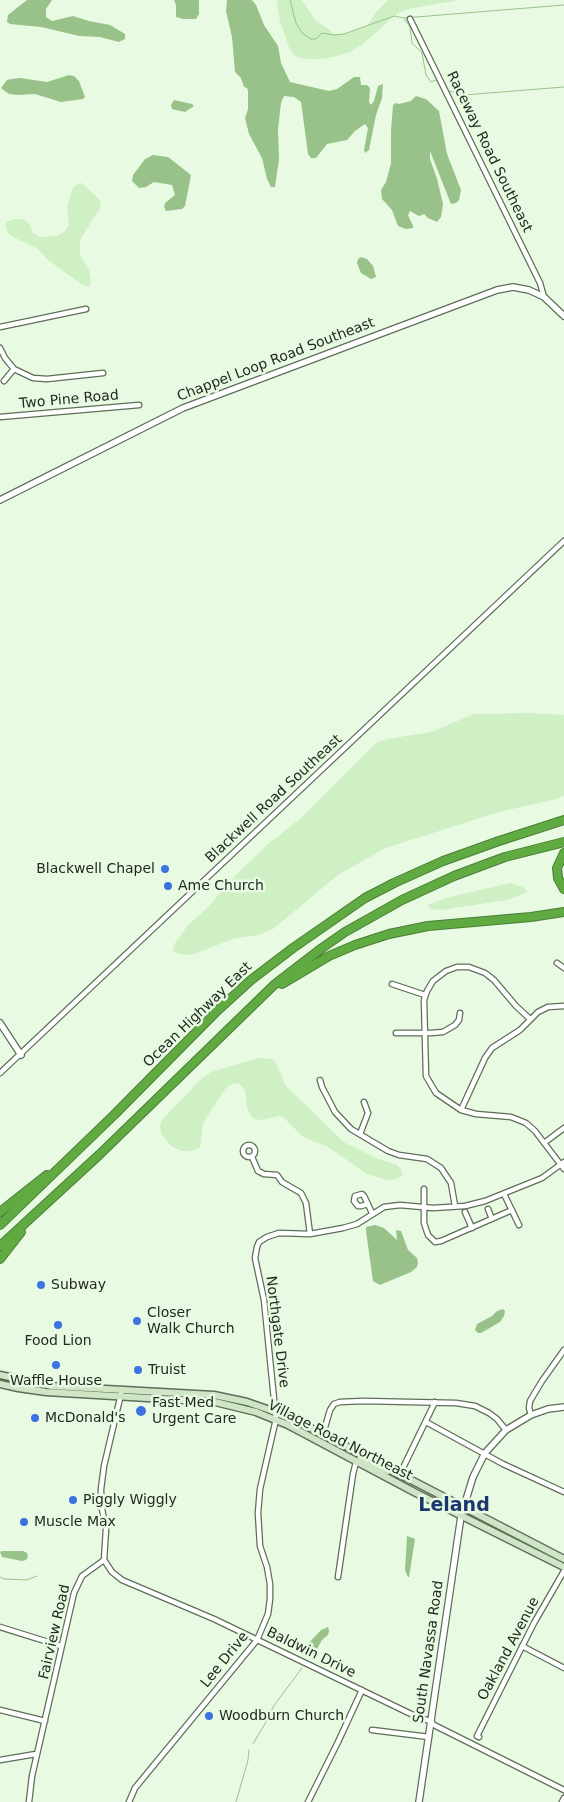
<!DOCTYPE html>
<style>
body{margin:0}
canvas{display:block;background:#e8fbe2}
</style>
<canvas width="564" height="1802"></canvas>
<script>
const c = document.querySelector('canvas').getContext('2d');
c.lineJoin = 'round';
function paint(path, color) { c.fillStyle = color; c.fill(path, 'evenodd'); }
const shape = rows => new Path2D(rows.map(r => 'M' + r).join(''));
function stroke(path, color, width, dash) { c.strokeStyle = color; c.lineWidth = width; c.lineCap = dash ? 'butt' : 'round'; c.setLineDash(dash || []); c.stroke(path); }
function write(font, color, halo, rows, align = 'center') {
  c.font = font + ' "DejaVu Sans",sans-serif'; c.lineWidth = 5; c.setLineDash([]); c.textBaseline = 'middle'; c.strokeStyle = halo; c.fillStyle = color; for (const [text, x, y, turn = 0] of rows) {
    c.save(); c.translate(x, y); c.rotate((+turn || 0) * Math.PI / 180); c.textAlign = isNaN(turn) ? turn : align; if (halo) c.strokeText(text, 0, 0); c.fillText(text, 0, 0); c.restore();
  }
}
paint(shape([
 [277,0,302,0,315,20,330,30,334,35,344,34,368,25,377,11,388,0,460,0,413,8,398,13,363,44,350,52,334,57,321,59,305,59,295,56,290,50,280,22],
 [82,183,101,201,100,208,81,238,80,244,80,254,89,270,91,281,90,286,85,286,77,281,48,260,38,249,13,237,8,233,5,226,7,222,13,219,24,219,29,224,33,233,40,237,58,236,65,231,69,224,67,208,72,189,77,184],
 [531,713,564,715,564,796,552,800,499,812,386,848,338,875,273,929,259,935,232,939,195,954,186,955,174,952,173,950,175,943,188,925,206,909,234,877,268,844,301,818,376,743,387,739,431,732,474,714],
 [510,883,523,887,528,892,507,900,442,910,431,909,428,905,445,898],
 [259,1058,272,1059,276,1063,286,1086,345,1143,379,1159,397,1165,401,1169,402,1176,396,1179,386,1180,367,1174,328,1147,303,1137,284,1118,279,1116,262,1120,254,1119,251,1116,247,1108,245,1090,239,1083,232,1084,225,1089,208,1115,203,1124,200,1148,191,1151,181,1151,171,1146,162,1135,160,1127,161,1121,202,1078,211,1072]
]), '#cff0c4');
paint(shape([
 [27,0,52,0,46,9,46,17,52,21,73,16,89,21,110,25,125,34,125,39,119,42,100,37,79,36,41,27,10,24,7,22,8,15],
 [174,0,199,0,199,14,196,19,183,19,176,17,176,5],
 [227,0,252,0,256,5,264,25,278,46,281,63,290,82,329,91,337,89,354,77,360,77,361,85,367,85,370,88,369,102,371,105,374,101,378,86,383,84,382,98,376,115,369,150,365,153,364,150,368,128,365,124,355,131,347,140,327,144,316,158,311,158,308,154,301,102,294,97,284,96,281,103,278,129,279,159,275,187,271,187,267,179,262,158,249,134,245,118,248,109,248,91,247,88,244,87,241,78,235,72,232,37,226,11],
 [69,75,74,76,79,81,85,97,83,99,61,102,35,94,19,95,9,94,1,88,7,80,11,79,20,78,47,82],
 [416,96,426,99,439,111,447,154,461,190,459,200,456,203,451,204,430,151,430,159,437,179,443,204,441,217,437,222,428,218,424,214,419,216,410,211,408,215,413,226,413,228,406,229,398,226,392,210,382,199,381,190,386,182,391,163,391,131,393,105,396,103,399,104,411,101],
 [174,100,192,104,194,106,185,112,172,109,171,105],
 [153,155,168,157,191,175,185,206,182,209,166,211,164,207,165,203,175,195,172,185,154,182,146,187,139,188,132,181,133,175,145,159],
 [361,257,367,259,373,266,376,277,371,279,361,273,357,263,358,259],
 [375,1225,384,1228,397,1240,396,1230,401,1231,408,1250,417,1258,418,1263,417,1267,411,1272,380,1285,373,1281,366,1231,366,1227],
 [503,1309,505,1311,504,1316,500,1322,481,1333,478,1333,475,1330,477,1324,492,1316,497,1311],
 [407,1536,415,1539,409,1577,408,1577,405,1570],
 [2,1551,23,1551,27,1553,28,1557,26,1560,22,1561,2,1557,0,1552],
 [328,1627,329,1631,328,1635,322,1640,312,1658,307,1657,304,1654,304,1650,307,1645,321,1630]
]), '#98c289');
stroke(shape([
 [290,0,296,23,302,33,311,39,316,39,322,33,334,35,344,34,394,16,404,18,564,5],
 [404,19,410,27,412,43,422,53,426,75,431,82,436,80,439,83],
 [449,91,464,95,564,87],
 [0,1577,4,1579,26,1580,37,1576],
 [253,1744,266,1722,273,1707,302,1668],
 [236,1802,248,1760,249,1750]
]), '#98c289', 1);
const minor = shape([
 [410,19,540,283,544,297],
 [0,327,86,309],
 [0,348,5,358,14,369,33,378,47,379,103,373],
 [4,381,14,369],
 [0,417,139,405],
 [557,963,564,968],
 [392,984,425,995],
 [530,1019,516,1006,494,980,485,973,469,967,457,967,446,971,433,981,427,991,424,1000,426,1076,436,1093,461,1110,476,1114,511,1117,526,1123,535,1131,564,1169],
 [396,1033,431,1033,443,1032,455,1025,459,1020,460,1013],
 [0,1073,564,541],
 [320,1080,322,1087,335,1112,351,1129,388,1151,399,1155,427,1159,441,1168,451,1183,455,1206],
 [461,1110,485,1058,492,1048,520,1030,538,1012,548,1007,564,1006],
 [360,1134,368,1113,364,1102],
 [544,1143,564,1128],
 '243 1151a6 6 0 1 1 12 0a6 6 0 1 1-12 0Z',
 [252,1157,258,1171,264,1174,277,1175,282,1182,301,1193,306,1203,310,1234],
 [424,1189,424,1223,428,1235,435,1242,441,1241,512,1210],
 [504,1194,519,1225],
 [368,1204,361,1206,358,1206,354,1201,355,1196,362,1194,364,1196,372,1213],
 [488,1209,492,1219],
 [465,1212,472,1228],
 [531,1415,529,1408,530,1401,542,1381,564,1350],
 [426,1422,503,1464,564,1492],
 [323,1434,330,1410,334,1404,340,1402,363,1401,456,1403,475,1406,489,1413,497,1419,506,1430],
 [400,1474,435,1402],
 [104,1560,112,1572,122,1580,214,1619,411,1714,432,1722],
 [338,1577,353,1474,356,1462],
 [0,1627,61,1646],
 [522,1646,564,1668],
 [0,1710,45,1721],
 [432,1724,564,1790],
 [372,1730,429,1737],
 [479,1737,477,1736,534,1623,564,1571],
 [0,1760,36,1754],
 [29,1802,32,1776,74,1593,82,1576,104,1560,106,1529,101,1504,101,1489,104,1466,121,1394],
 [129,1802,135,1788,257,1640,268,1614,270,1599,270,1584,267,1567,260,1546,258,1513,260,1489,276,1419,264,1300,255,1258,257,1247,259,1242,267,1237,279,1233,310,1234,343,1228,357,1224,384,1207,400,1205,433,1208,465,1206,485,1201,542,1178,564,1162],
 [308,1802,338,1742,362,1690],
 [562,1802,564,1798]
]);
const tertiary = shape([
 [0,500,183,408,497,290,513,287,529,290,544,297,564,316],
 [0,1023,21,1055],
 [419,1802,461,1516,473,1477,485,1453,506,1430,531,1415,548,1409,564,1407]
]);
const secondary = shape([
 [0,1375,52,1386,214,1395,247,1402,270,1410,301,1423,564,1559],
 [0,1384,18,1388,46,1392,215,1402,256,1412,288,1425,416,1493,564,1567],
 [356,1462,359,1460,363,1460,388,1471]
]);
const motorway = shape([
 [564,853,557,868,558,878,564,889],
 [282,984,329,956,355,945,389,934,428,926,531,917,564,912],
 [0,1212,47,1175],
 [0,1225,114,1115,218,1010,251,980,293,948,365,898,394,883,443,861,499,841,564,820],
 [0,1246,99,1155,274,985,322,948,345,932,402,900,454,876,505,857,564,842],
 [0,1259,21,1232]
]);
stroke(minor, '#5e6e59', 7);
stroke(tertiary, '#5e6e59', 8);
stroke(secondary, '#5e6e59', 9);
stroke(motorway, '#4b7d36', 10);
stroke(minor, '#fff', 4.5);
stroke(tertiary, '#fff', 5.5);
stroke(secondary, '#cfe6c6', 6);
stroke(motorway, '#60aa42', 8);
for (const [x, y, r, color] of [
 [165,869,5,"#3c72e2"],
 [168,886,5,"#3c72e2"],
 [41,1285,5,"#3c72e2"],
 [137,1321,5,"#3c72e2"],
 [58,1325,5,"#3c72e2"],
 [56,1365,5,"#3c72e2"],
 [138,1370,5,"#3c72e2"],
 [141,1411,6,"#3c72e2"],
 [35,1418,5,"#3c72e2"],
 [73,1500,5,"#3c72e2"],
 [24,1522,5,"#3c72e2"],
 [209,1716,5,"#3c72e2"]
]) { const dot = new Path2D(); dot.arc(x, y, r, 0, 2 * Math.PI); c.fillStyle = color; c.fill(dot); stroke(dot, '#e8fbe2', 2); }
write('14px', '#232a21', '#e8fbe2', [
 ["Raceway Road Southeast",489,152,64],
 ["Chappel Loop Road Southeast",276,360,-21],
 ["Two Pine Road",69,400,-5],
 ["Blackwell Road Southeast",274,799,-43],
 ["Ocean Highway East",198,1015,-44],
 ["Northgate Drive",277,1332,83],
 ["Village Road Northeast",340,1441,27],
 ["Fairview Road",55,1632,-77],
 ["Oakland Avenue",509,1649,-62],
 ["South Navassa Road",429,1652,-82],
 ["Baldwin Drive",311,1653,26],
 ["Lee Drive",225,1660,-51]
]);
write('14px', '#232a21', '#e8fbe2', [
 ["Blackwell Chapel",155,869,"right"],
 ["Ame Church",178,886],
 ["Subway",51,1285],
 ["Closer",147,1313],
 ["Walk Church",147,1329],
 ["Food Lion",58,1341,"center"],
 ["Truist",148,1370],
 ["Waffle House",56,1381,"center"],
 ["Fast Med",152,1403],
 ["Urgent Care",152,1419],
 ["McDonald's",45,1418],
 ["Piggly Wiggly",83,1500],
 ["Muscle Max",34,1522],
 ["Woodburn Church",219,1716]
], 'left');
write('bold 19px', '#1c376d', '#e8fbe2', [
 ["Leland",454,1506]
]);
</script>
